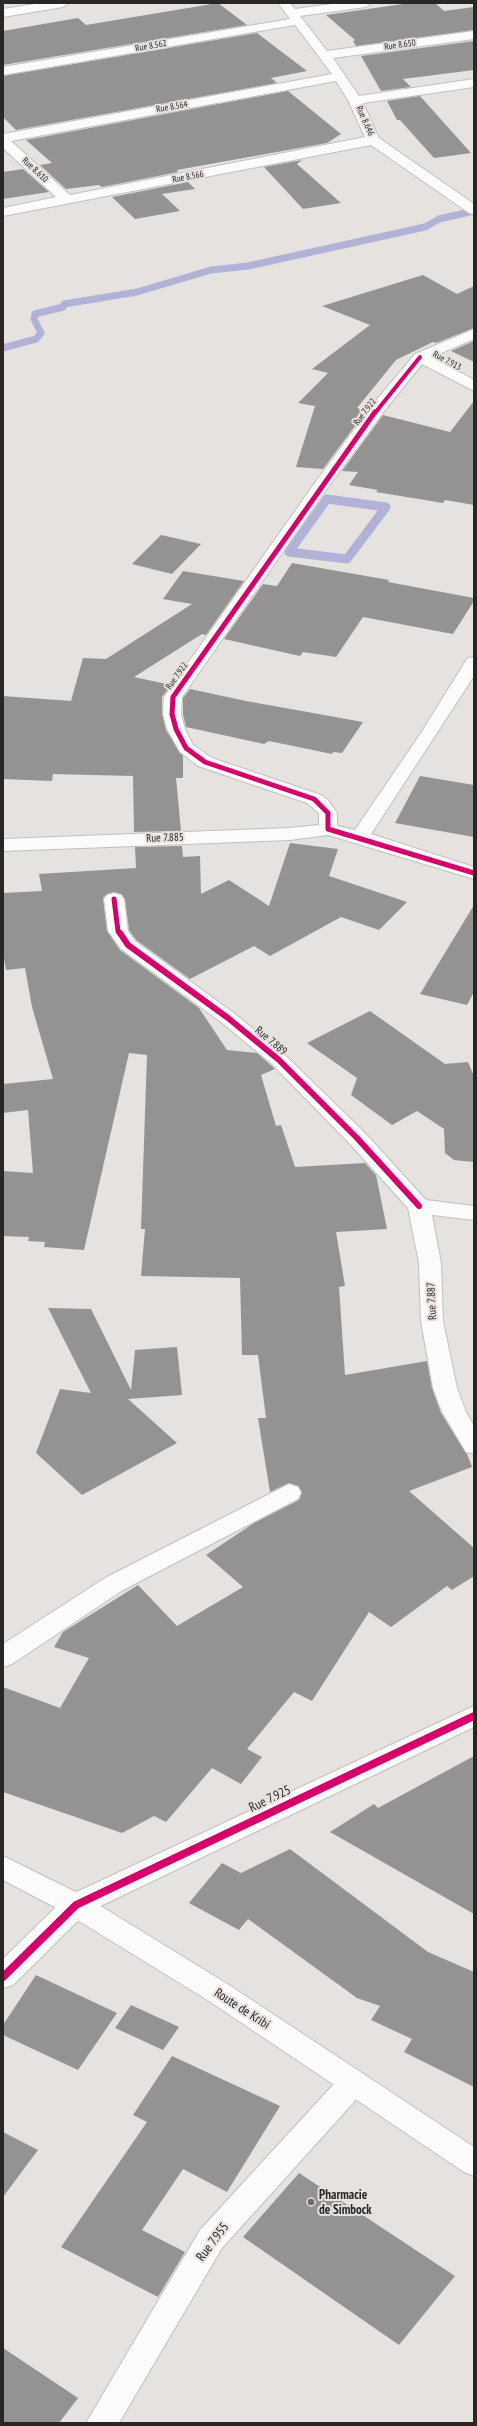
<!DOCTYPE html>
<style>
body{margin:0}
#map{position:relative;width:477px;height:2426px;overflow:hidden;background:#e5e2e0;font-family:"PT Sans Narrow",sans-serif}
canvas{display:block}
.frame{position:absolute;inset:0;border:4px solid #292624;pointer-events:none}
</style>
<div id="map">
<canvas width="477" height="2426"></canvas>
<div class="frame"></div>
</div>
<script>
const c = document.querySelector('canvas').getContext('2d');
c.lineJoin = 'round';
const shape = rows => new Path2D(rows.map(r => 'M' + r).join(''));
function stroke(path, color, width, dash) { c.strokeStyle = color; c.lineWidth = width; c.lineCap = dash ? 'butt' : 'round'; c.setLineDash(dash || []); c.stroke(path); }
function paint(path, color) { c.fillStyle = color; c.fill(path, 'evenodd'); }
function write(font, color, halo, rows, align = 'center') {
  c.font = font + ' "PT Sans Narrow",sans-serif'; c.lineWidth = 4; c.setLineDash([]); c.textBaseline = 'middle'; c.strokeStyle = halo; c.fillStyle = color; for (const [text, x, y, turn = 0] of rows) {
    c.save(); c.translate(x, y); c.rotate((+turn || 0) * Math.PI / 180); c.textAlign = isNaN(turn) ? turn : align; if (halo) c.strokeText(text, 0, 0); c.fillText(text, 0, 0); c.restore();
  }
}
stroke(shape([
 [3,348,36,339,41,333,34,319,35,314,63,307,64,304,137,292,211,270,248,266,425,227,439,219,474,211]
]), '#b0b3d6', 7);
stroke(shape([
 [327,499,386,507,347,559,289,552,327,499]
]), '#b0b3d6', 9);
paint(shape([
 [218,3,247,25,3,65,3,31,78,18,86,25],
 [410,3,435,3,444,11,474,7,474,30,356,46,353,41,355,40,326,15],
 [257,33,307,71,271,78,277,83,16,130,3,117,3,76],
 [474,41,474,70,403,79,411,87,381,91,361,56],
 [288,91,341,134,327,143,177,170,178,172,102,187,99,185,66,189,40,165,52,163,26,140],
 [420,96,471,153,434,158,400,120,397,120,387,101],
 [302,160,297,164,341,203,303,209,264,167],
 [23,169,49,192,3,199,3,172],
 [188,182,195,189,162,194,180,211,135,219,112,197],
 [423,275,457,294,474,286,474,328,436,343,433,342,396,360,357,408,366,411,323,469,296,467,315,406,298,403,328,373,312,369,370,325,322,306],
 [474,341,474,362,451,351],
 [474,401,474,505,445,500,443,503,376,492,378,490,349,485,358,472,342,471,383,415,450,432],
 [161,535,201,544,172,574,132,564],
 [292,563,389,580,388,582,474,598,474,601,453,634,363,617,336,657,303,652,300,656,224,639,263,584,277,586],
 [183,571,244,581,206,635,202,634,134,677,171,685,162,697,162,714,166,730,183,756,183,778,176,778,181,831,134,832,133,776,53,774,52,781,3,779,3,696,71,701,83,658,106,659,192,604,163,599],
 [190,689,246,701,363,722,342,753,333,752,332,754,269,741,264,744,186,727,183,714,183,698],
 [420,776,474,785,474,837,395,823],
 [290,843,338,849,329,876,407,902,379,930,341,917,270,956,254,946,190,979,136,940,129,930,125,899,121,894,114,892,107,894,103,898,107,931,120,950,199,1008,227,1050,257,1053,275,1069,261,1075,276,1126,281,1125,295,1167,365,1163,376,1175,387,1229,336,1232,345,1286,339,1287,345,1375,427,1361,432,1388,441,1413,467,1454,472,1467,409,1491,474,1548,474,1576,452,1590,447,1586,391,1627,369,1612,312,1701,294,1692,247,1749,262,1757,241,1784,212,1768,166,1822,154,1816,122,1833,3,1792,3,1687,60,1708,89,1658,54,1647,63,1632,138,1585,177,1626,243,1587,206,1555,254,1523,299,1500,302,1492,298,1486,289,1483,270,1492,258,1418,266,1418,258,1355,242,1355,240,1278,141,1276,145,1229,141,1229,147,1055,129,1053,84,1250,44,1247,45,1242,28,1241,29,1237,3,1236,3,1171,33,1173,28,1110,3,1113,3,1084,53,1079,32,1007,25,968,6,970,3,953,3,893,42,891,39,874,136,868,135,847,182,846,183,857,200,856,201,894,229,880,269,906],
 [474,905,474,992,467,1005,420,994],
 [370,1011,445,1064,468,1062,474,1076,474,1162,454,1160,445,1153,444,1129,417,1111,392,1125,351,1095,357,1078,307,1043],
 [48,1308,91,1309,131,1390,135,1350,177,1347,182,1395,128,1399,177,1443,82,1495,36,1453,60,1389,91,1393],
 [474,1756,474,1914,330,1832,374,1804,378,1808],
 [290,1849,428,1952,474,1972,474,2087,404,2052,412,2039,371,2020,380,2006,357,1998,248,1919,239,1930,189,1903,222,1863,241,1873],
 [36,1975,117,2013,78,2070,3,2035,3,2025],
 [131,2005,179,2027,163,2050,115,2028],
 [172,2056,280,2106,227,2192,183,2169,142,2230,185,2252,158,2297,61,2247,147,2122,133,2115],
 [3,2132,38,2150,3,2197],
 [299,2173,455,2276,399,2345,243,2237],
 [3,2348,78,2398,59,2423,3,2423]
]), '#959391');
const street = shape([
 [41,3,69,3,63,7,3,17,3,9,41,3],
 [278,3,290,3,295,9,339,3,372,3,366,7,300,16,327,51,474,31,474,39,333,58,359,96,474,79,474,87,363,103,379,138,474,204,474,214,469,213,371,145,3,216,3,208,56,197,3,148,3,134,332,74,295,25,3,75,3,67,290,19,278,3],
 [336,81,348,100,365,137,70,195,11,141,336,81],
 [474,329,474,339,432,357,474,380,474,391,422,364,385,410,326,490,182,697,181,714,185,729,193,745,212,758,321,795,329,801,337,813,337,826,355,830,421,733,465,662,468,658,474,657,474,676,371,834,474,867,474,879,328,835,290,840,3,851,3,839,290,828,319,825,319,813,307,803,198,766,180,752,167,729,163,714,164,697,314,484,373,404,415,354,474,329],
 [114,893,121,895,124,899,128,931,135,941,235,1014,286,1056,365,1133,426,1200,474,1206,474,1220,432,1215,441,1263,443,1321,457,1388,466,1412,474,1426,474,1454,466,1452,442,1412,433,1388,421,1321,419,1263,408,1208,349,1143,272,1064,221,1022,121,949,108,931,104,899,107,895,114,893],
 [289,1484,298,1487,301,1493,298,1499,123,1590,12,1664,3,1667,3,1644,105,1578,289,1484],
 [76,1894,86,1897,90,1905,86,1913,13,1985,3,1988,3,1959,66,1897,76,1894],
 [353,2071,363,2074,367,2083,363,2092,222,2248,119,2423,86,2423,200,2230,343,2074,353,2071]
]);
const secondary = shape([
 [474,1706,474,1727,86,1913,76,1916,66,1913,62,1905,66,1897,474,1706]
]);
const primary = shape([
 [3,1856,86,1897,229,1985,474,2147,474,2176,464,2172,209,2001,66,1913,3,1880,3,1856]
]);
stroke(street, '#c2c0be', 2);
stroke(secondary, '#c2c0be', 2);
stroke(primary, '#c2c0be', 2);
paint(street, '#fbfbfa');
paint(secondary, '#fbfbfa');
paint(primary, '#fbfbfa');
stroke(shape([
 [375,413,420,357]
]), '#d6006c', 4);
stroke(shape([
 [375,412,173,697,172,714,176,729,186,748,205,762,314,799,328,813,328,829,474,873],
 [114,899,118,931,120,934]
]), '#d6006c', 5);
stroke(shape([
 [120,933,128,945,228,1018,279,1060,357,1138,419,1206]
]), '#d6006c', 6);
stroke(shape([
 [3,1977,76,1905,474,1716]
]), '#d6006c', 8);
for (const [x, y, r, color] of [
 [311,2202,4,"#6b6866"]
]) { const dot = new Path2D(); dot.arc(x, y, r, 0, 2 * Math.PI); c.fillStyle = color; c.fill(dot); stroke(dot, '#e8e1dd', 1.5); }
write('9px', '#292624', '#e8e1dd', [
 ["Rue 8.650",400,45,-8],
 ["Rue 8.562",151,46,-10],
 ["Rue 8.564",172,107,-10],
 ["Rue 8.646",365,121,66],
 ["Rue 8.610",35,170,43],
 ["Rue 8.566",188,177,-11],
 ["Rue 7.913",447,361,28],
 ["Rue 7.922",365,412,-53],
 ["Rue 7.922",177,676,-55]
]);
write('11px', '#292624', '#e8e1dd', [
 ["Rue 7.885",165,838,-2],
 ["Rue 7.889",271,1041,40],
 ["Rue 7.887",432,1301,-93]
]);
write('13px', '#292624', '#e8e1dd', [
 ["Rue 7.925",270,1799,-26],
 ["Route de Kribi",242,2009,33],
 ["Rue 7.955",213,2242,-53]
]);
write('bold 13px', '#292624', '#e8e1dd', [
 ["Pharmacie",319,2195],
 ["de Simbock",319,2210]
], 'left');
</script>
